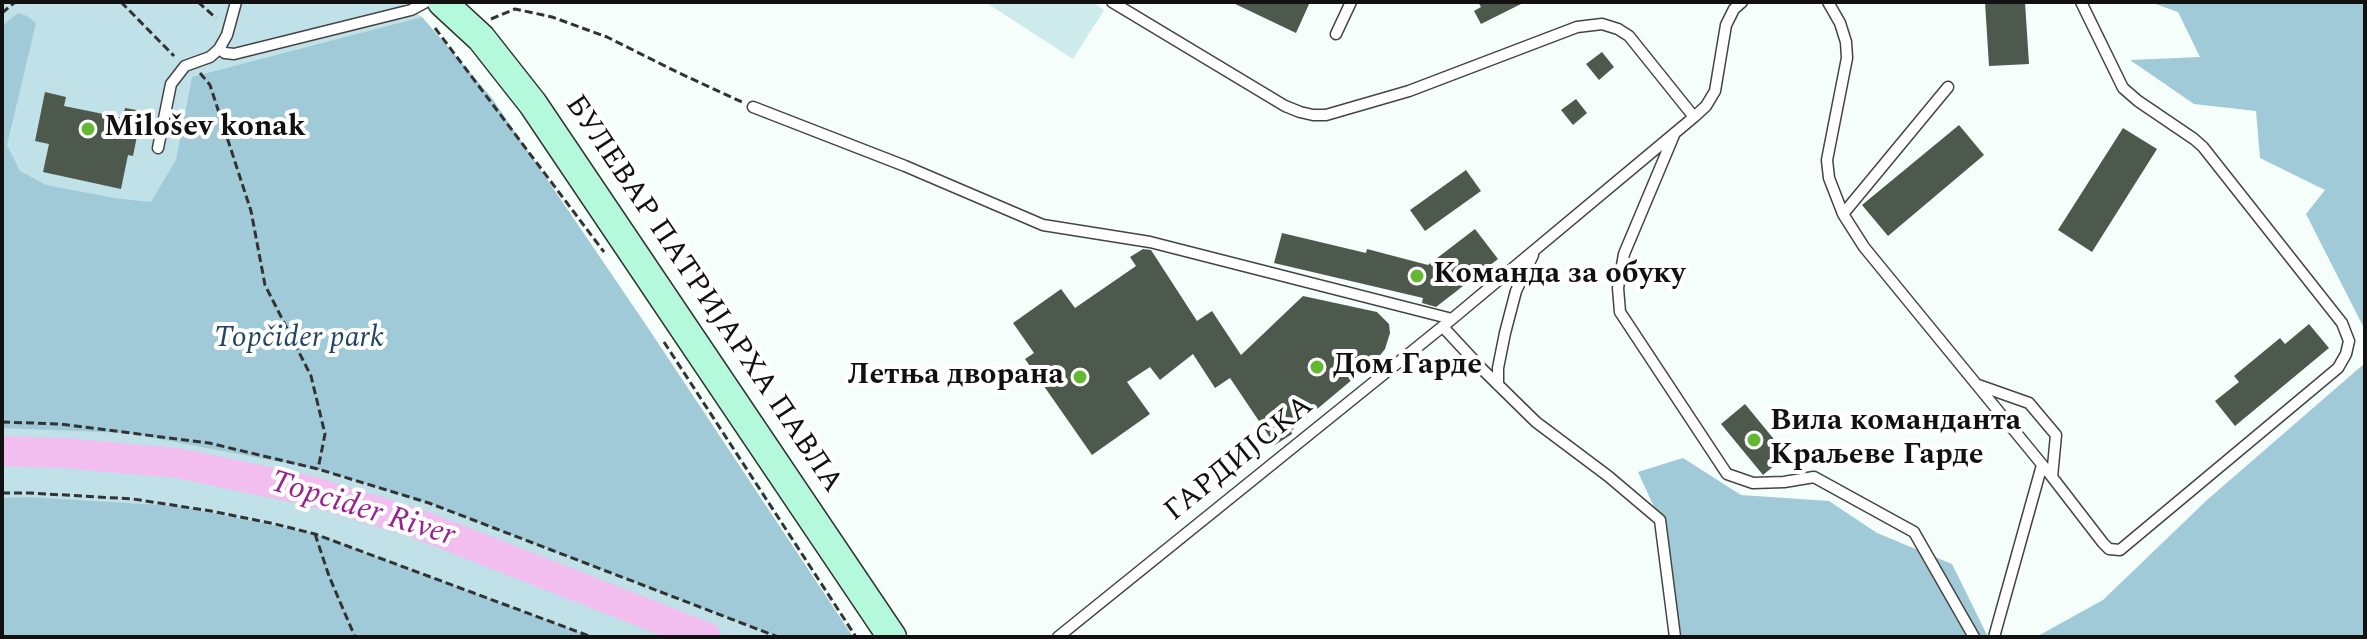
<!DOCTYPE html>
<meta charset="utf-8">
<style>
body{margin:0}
#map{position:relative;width:2367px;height:639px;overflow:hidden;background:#f5fefa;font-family:Spectral,serif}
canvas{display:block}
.frame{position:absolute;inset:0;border:4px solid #111;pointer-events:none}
</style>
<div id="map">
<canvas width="2367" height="639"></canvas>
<div class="frame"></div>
</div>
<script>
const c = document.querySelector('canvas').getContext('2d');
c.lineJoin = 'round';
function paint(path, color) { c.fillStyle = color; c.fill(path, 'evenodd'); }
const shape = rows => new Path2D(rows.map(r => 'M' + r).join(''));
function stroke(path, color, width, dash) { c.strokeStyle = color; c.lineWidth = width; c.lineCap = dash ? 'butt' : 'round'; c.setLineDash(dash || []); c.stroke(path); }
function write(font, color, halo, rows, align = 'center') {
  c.font = font + ' Spectral,serif'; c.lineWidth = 8; c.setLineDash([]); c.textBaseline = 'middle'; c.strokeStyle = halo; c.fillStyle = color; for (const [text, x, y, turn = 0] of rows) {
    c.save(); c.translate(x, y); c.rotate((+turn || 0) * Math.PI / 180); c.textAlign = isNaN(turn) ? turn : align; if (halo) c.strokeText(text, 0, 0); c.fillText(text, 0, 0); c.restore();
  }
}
paint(shape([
 [2,2,400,2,422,17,491,97,648,328,853,637,2,637]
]), '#c0e1e7');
paint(shape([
 [2150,2,2365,2,2365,330,2306,214,2325,190,2260,158,2256,111,2194,104,2130,60,2200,57,2178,12],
 [18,13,27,16,36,23,7,145,20,171,46,185,114,198,151,202,176,160,192,77,422,17,491,97,648,328,853,637,779,637,429,503,318,469,128,433,2,428,2,26],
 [2365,363,2365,637,2036,637,2103,600,2207,500],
 [1683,458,1741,495,1829,501,1877,533,1952,564,1988,637,1675,637,1660,520,1638,472],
 [27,497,178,506,315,534,591,637,2,637,2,498]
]), '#a0cad7');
paint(shape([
 [985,2,1092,2,1104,10,1073,59]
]), '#ceebec');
stroke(shape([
 [2,451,63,453,178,463,311,491,416,523,706,637]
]), '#f2bdef', 30);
paint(shape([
 [1231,2,1310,2,1296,33],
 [1478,2,1525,2,1481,24,1474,11,1481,7],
 [1985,2,2025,2,2029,64,1989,66],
 [1602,52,1614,67,1599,80,1586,64],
 [45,92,66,97,64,106,123,118,125,108,142,111,133,156,128,155,121,189,43,172,49,144,35,141],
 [1576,99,1587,113,1573,125,1561,110],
 [1959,125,1984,155,1888,236,1862,205],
 [2123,128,2157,149,2092,252,2058,230],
 [1466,170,1481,191,1425,231,1410,210],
 [1475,229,1498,259,1436,307,1422,303,1423,298,1274,263,1282,233,1366,253,1367,249,1428,265],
 [1143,249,1151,250,1197,321,1212,311,1241,355,1303,296,1377,312,1389,324,1390,333,1385,349,1378,358,1291,431,1292,434,1275,445,1230,378,1215,388,1193,354,1160,380,1150,367,1127,382,1150,414,1092,455,1025,359,1034,353,1013,323,1061,289,1075,308,1136,266,1130,257],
 [2309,324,2329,348,2235,426,2215,401,2239,382,2234,376,2280,338,2285,344],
 [1745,404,1787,455,1763,475,1721,424]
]), '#4e594e');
const service = shape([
 [1112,2,1285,106,1300,112,1313,115,1326,115,1409,91,1577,27,1602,24,1618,29,1629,36,1694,117],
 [1828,2,1840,23,1846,42,1847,58,1827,160,1829,178,1843,214,1864,247,2049,473,2103,543,2109,549,2120,550,2338,368,2346,354,2349,341,2342,323,2203,147,2194,139,2138,101,2123,88,2081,2],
 [1336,34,1351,2],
 [219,49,225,53,234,54,411,10,426,2],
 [753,107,905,166,1043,225,1150,242,1452,319],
 [1674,135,1624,254,1618,288,1620,312,1727,474,1753,483,1784,482,1814,477,1914,532,1974,637],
 [158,148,171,84,185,66,210,57,219,49,227,35,236,2],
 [1843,214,1948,87],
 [1443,327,1482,369,1536,422,1608,476,1660,520,1675,637],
 [1498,385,1498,368,1505,333,1516,291,1533,255],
 [1978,385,2029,403,2056,435,2052,477],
 [1058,637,1452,319,1694,117,1706,106,1715,91,1726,25,1734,9,1742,2],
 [1994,637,2042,465]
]);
const secondary = shape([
 [442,2,481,38,533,104,892,637]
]);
stroke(service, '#444', 13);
stroke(secondary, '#333', 31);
stroke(shape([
 [121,2,174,56],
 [198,2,216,18],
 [2,13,15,2],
 [491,19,515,9,552,17,607,37,679,73,742,102],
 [435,28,604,252],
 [200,73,210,85,251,211,265,285,311,376,325,434,318,469],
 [664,342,856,637],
 [2,422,60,424,209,443,318,469,429,503,778,637],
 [2,493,30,493,133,499,211,511,275,524,315,534,592,637],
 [315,534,329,576,355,637]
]), '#333', 3, [8, 4]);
stroke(service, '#fff', 10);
stroke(secondary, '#b5f9dc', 28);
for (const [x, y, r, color] of [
 [88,129,8,"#62b831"],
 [1417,276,8,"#62b831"],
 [1317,367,8,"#62b831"],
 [1080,377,8,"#62b831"],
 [1754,440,8,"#62b831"]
]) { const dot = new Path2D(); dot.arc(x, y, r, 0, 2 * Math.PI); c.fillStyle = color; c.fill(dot); stroke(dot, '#fff', 3); }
write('bold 30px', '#111', '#fff', [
 ["Milošev konak",104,129],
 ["Команда за обуку",1433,276],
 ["Дом Гарде",1333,367],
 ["Летња дворана",1064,377,"right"],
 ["Вила команданта",1770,423],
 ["Краљеве Гарде",1770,457]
], 'left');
write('30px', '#111', '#fff', [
 ["БУЛЕВАР ПАТРИЈАРХА ПАВЛА",702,295,56],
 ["ГАРДИЈСКА",1240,460,-39]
]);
write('italic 30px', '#244665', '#fff', [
 ["Topčider park",299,340]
]);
write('italic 32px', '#9b218d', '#fff', [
 ["Topcider River",362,511,17]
]);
</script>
